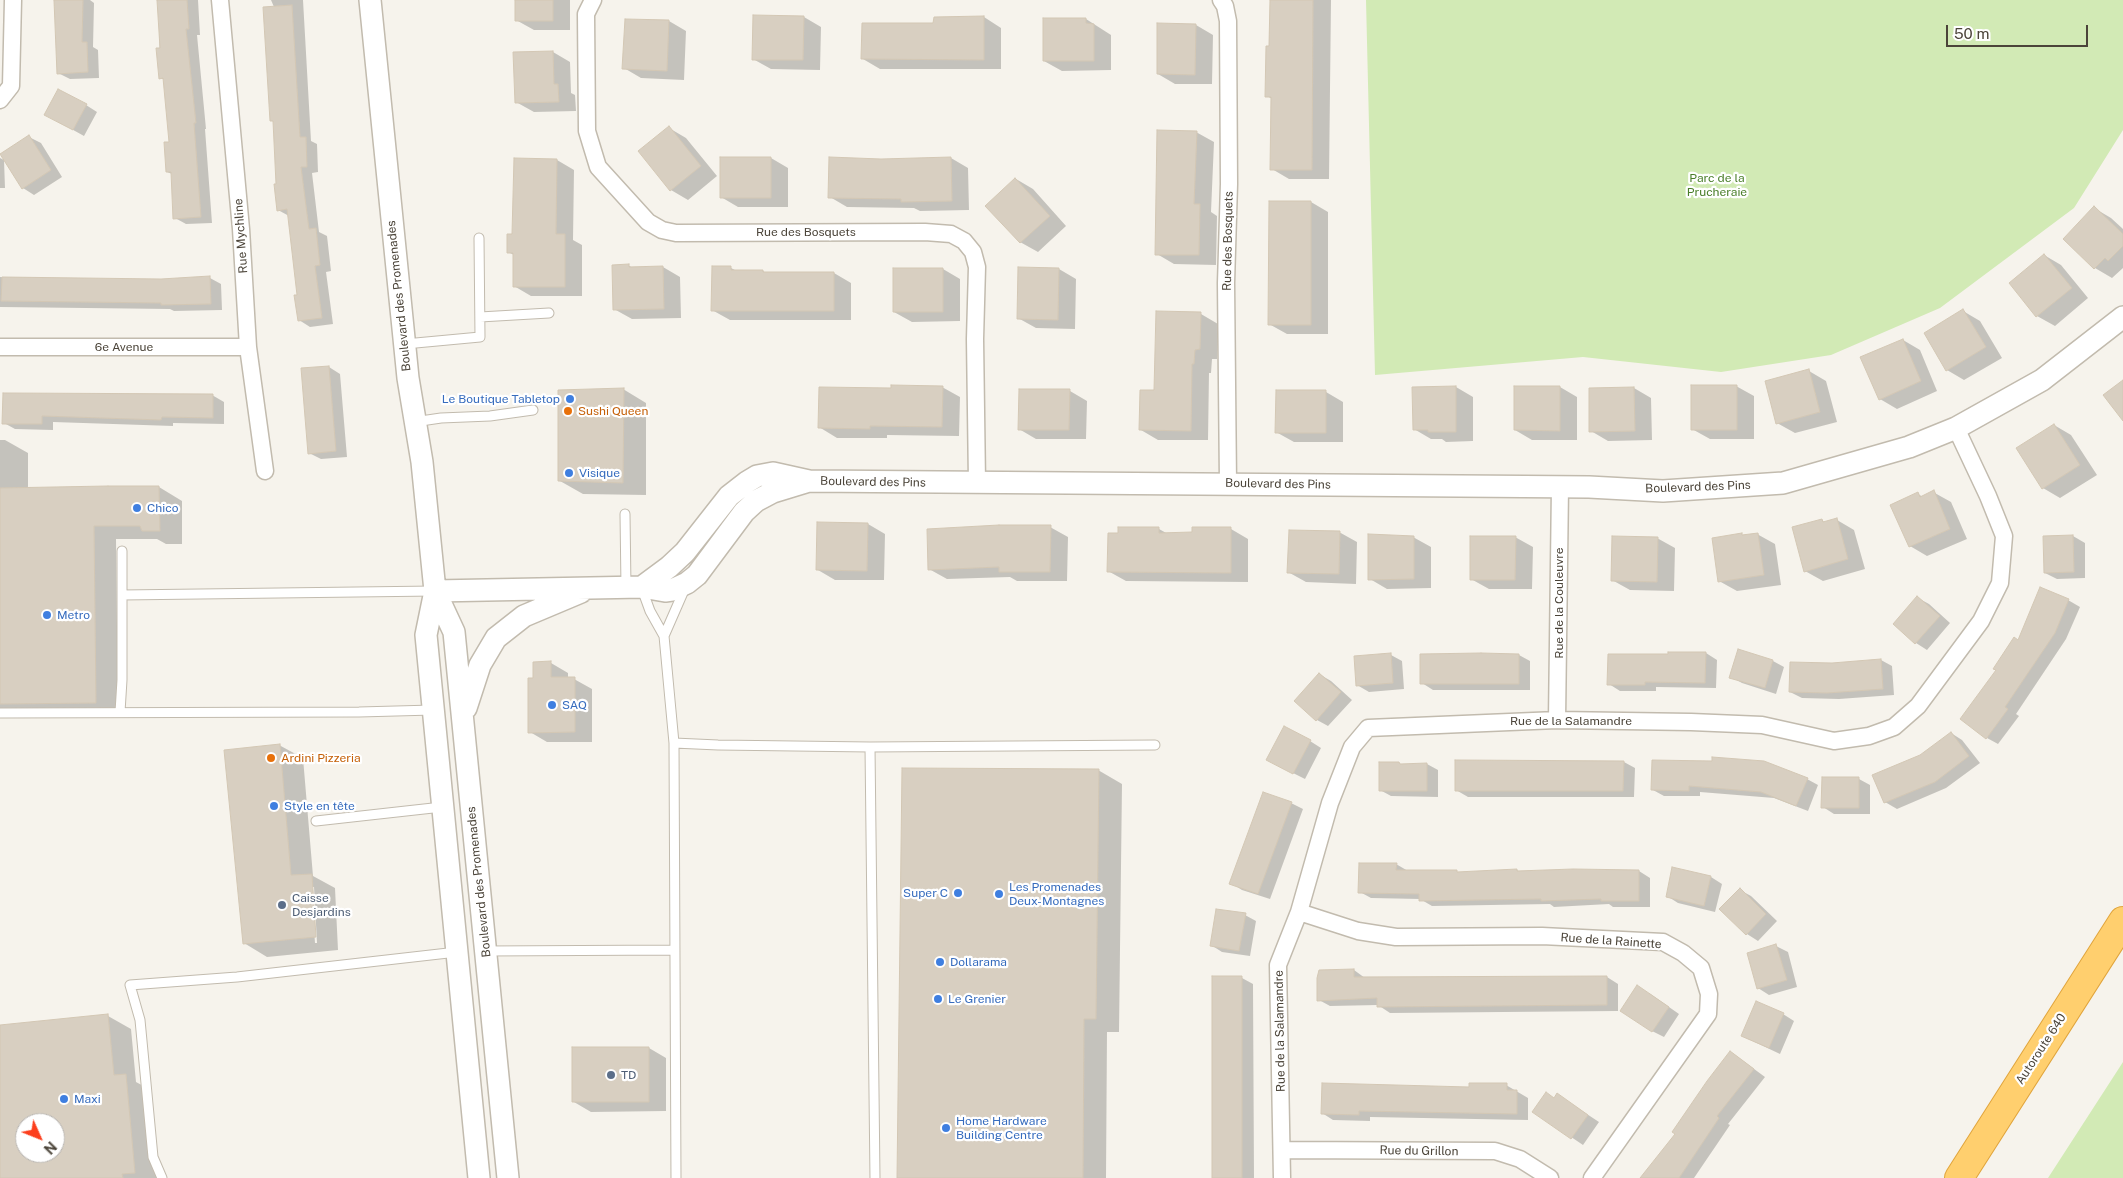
<!DOCTYPE html>
<meta charset="utf-8">
<style>
body{margin:0}
#map{position:relative;width:2123px;height:1178px;overflow:hidden;background:#f6f3ec;font-family:"Public Sans",sans-serif}
canvas{display:block}
.north{position:absolute;left:15px;top:1113px;width:50px;height:50px;box-sizing:border-box;background:#fff;border:1px solid #b7b4b0;border-radius:50%;rotate:134deg;font-size:14px;font-weight:700;line-height:20px;text-align:center;color:#4b4439}
.north::after{content:'';display:block;margin:auto;width:18px;height:22px;background:#fc3f1d;clip-path:polygon(50% 0,100% 100%,50% 72%,0 100%)}
.scale{position:absolute;left:1946px;top:25px;width:142px;height:22px;box-sizing:border-box;border:2px solid #4b4439;border-top:0;padding-left:6px;font-size:15px;line-height:18px;white-space:nowrap;color:#4b4439;-webkit-text-stroke:4px #fff;paint-order:stroke}
</style>
<div id="map">
<canvas width="2123" height="1178"></canvas>
<div class="north">N</div>
<div class="scale">50 m</div>
</div>
<script>
const c = document.querySelector('canvas').getContext('2d');
c.lineJoin = 'round';
function paint(path, color) { c.fillStyle = color; c.fill(path, 'evenodd'); }
const shape = rows => new Path2D(rows.map(r => 'M' + r).join(''));
function stroke(path, color, width, dash) { c.strokeStyle = color; c.lineWidth = width; c.lineCap = dash ? 'butt' : 'round'; c.setLineDash(dash || []); c.stroke(path); }
function write(font, color, halo, rows, align = 'center') {
  c.font = font + ' "Public Sans",sans-serif'; c.lineWidth = 4.5; c.setLineDash([]); c.textBaseline = 'middle'; c.strokeStyle = halo; c.fillStyle = color; for (const [text, x, y, turn = 0] of rows) {
    c.save(); c.translate(x, y); c.rotate((+turn || 0) * Math.PI / 180); c.textAlign = isNaN(turn) ? turn : align; if (halo) c.strokeText(text, 0, 0); c.fillText(text, 0, 0); c.restore();
  }
}
paint(shape([
 [1366,0,2123,0,2123,130,2074,208,1940,308,1831,355,1721,372,1583,357,1375,375],
 [2123,1062,2123,1178,2048,1178]
]), '#d2eab5');
paint(shape([
 [56,0,90,0,94,3,93,47,98,50,99,78,70,79,58,73],
 [159,0,198,0,200,35,197,35,206,129,205,129,212,223,186,224,175,218,172,174,167,172,170,143,165,80,160,78],
 [271,0,303,0,311,141,317,144,318,172,312,173,319,232,327,236,331,271,326,272,333,324,310,327,299,320,299,296,289,216,278,210,274,122,271,120,274,7],
 [516,0,570,0,570,30,534,30,516,20],
 [1271,0,1331,0,1329,179,1289,179,1272,169,1272,99,1267,96],
 [804,17,821,27,820,70,771,69,753,59],
 [984,17,1001,28,1001,69,880,69,863,59,935,24,935,18],
 [1086,19,1111,35,1111,70,1062,71,1044,61],
 [669,21,686,31,684,80,641,78,624,68],
 [1196,25,1213,35,1212,84,1175,84,1158,74],
 [553,52,570,62,571,93,575,95,576,111,534,112,516,102,515,53],
 [86,105,97,112,84,136,57,121],
 [669,128,686,138,717,176,688,200,671,190],
 [1196,132,1214,142,1211,212,1217,216,1216,265,1174,264,1157,254],
 [29,137,41,143,62,177,34,195,23,188],
 [0,158,4,160,5,188,0,188],
 [722,158,771,158,788,168,788,207,738,207,721,197],
 [951,158,968,168,969,210,920,211,914,208,847,207,830,197,881,161],
 [557,160,574,170,573,240,582,245,582,296,531,296,514,286,514,255,508,252,514,235],
 [1016,179,1033,189,1066,226,1038,252,1020,242],
 [1311,202,1328,212,1328,334,1287,334,1269,324],
 [2094,208,2111,218,2123,229,2123,268,2112,278,2095,268],
 [2044,255,2061,265,2088,298,2055,326,2037,316],
 [628,265,633,268,663,267,680,277,681,318,632,319,614,309],
 [713,267,731,268,737,271,763,271,766,273,834,273,851,283,851,320,730,320,712,310],
 [943,269,960,279,960,321,912,322,894,312],
 [1059,269,1076,279,1075,329,1036,328,1018,318],
 [0,277,161,280,210,278,221,284,222,310,174,311,170,309,0,307],
 [1963,311,1980,321,2002,358,1964,380,1947,370],
 [1157,313,1201,314,1218,324,1217,359,1212,359,1211,373,1209,373,1208,440,1158,440,1141,430,1155,391],
 [1903,340,1920,350,1937,391,1897,409,1880,399],
 [329,367,340,374,347,457,321,459,309,453],
 [1809,371,1826,381,1837,422,1795,433,1777,423],
 [1736,386,1754,396,1754,439,1710,439,1692,429],
 [942,387,960,397,959,436,887,435,887,438,837,438,819,427,893,389],
 [1456,387,1473,397,1473,441,1446,442,1442,439,1431,439,1414,429],
 [1560,387,1577,397,1577,440,1532,440,1515,430],
 [1634,388,1651,398,1652,440,1608,441,1591,431,1590,389],
 [623,389,646,403,646,495,583,494,560,481],
 [1070,391,1087,401,1086,439,1036,439,1019,429],
 [1326,392,1343,402,1343,442,1294,442,1276,432],
 [4,395,212,395,224,402,224,424,173,423,173,426,53,422,53,430,15,429,4,423],
 [2054,425,2071,435,2097,475,2060,498,2043,488],
 [0,440,5,440,28,453,28,489,159,487,182,501,182,544,166,544,157,539,116,539,118,716,0,716],
 [1933,492,1951,502,1967,539,1927,556,1910,546,1918,494,1923,497],
 [1821,520,1826,523,1837,520,1854,530,1865,569,1823,581,1805,571],
 [868,524,885,534,884,580,835,580,818,570],
 [1050,527,1068,537,1067,581,1017,581,1010,577,947,579,929,569],
 [1159,529,1168,534,1194,534,1231,529,1248,539,1248,582,1126,581,1108,571],
 [1339,532,1357,542,1356,584,1306,582,1288,572],
 [1757,534,1775,544,1781,585,1737,591,1719,581],
 [2073,536,2085,543,2085,578,2057,579,2045,573,2044,537],
 [1413,537,1431,547,1431,588,1387,589,1370,579],
 [1515,537,1533,547,1532,589,1489,589,1471,579],
 [1657,538,1675,548,1674,591,1630,590,1612,580],
 [1918,598,1929,604,1950,623,1927,650,1916,643],
 [2068,600,2080,607,2066,639,2016,714,2019,716,1998,744,1987,738,2019,641],
 [1706,653,1717,660,1716,688,1656,687,1656,691,1620,691,1609,684],
 [1391,655,1402,661,1404,689,1369,692,1357,685],
 [1519,655,1530,661,1530,690,1433,690,1422,683],
 [1881,660,1892,666,1894,695,1839,699,1802,698,1790,692,1832,664],
 [1773,661,1784,667,1776,694,1742,683,1731,677],
 [551,663,568,673,568,679,574,679,592,689,592,742,547,742,530,732,534,679],
 [1319,674,1331,681,1352,700,1328,726,1317,720],
 [1951,733,1962,740,1980,763,1946,788,1897,809,1885,802,1874,776,1921,756],
 [1310,741,1321,748,1305,779,1279,766],
 [279,745,303,758,313,876,335,888,338,950,267,957,244,943],
 [311,887,314,887,317,943,315,943],
 [1653,761,1807,779,1818,785,1808,811,1774,798,1700,792,1700,796,1664,796,1653,790],
 [1624,762,1635,768,1634,797,1468,797,1456,790],
 [1399,763,1402,765,1427,764,1438,770,1438,797,1391,796,1380,790],
 [1098,770,1122,784,1119,1032,1107,1032,1106,1178,899,1178],
 [1859,779,1870,785,1870,814,1834,814,1823,807],
 [1291,803,1303,809,1270,899,1242,890,1231,883],
 [1396,864,1408,871,1460,873,1517,870,1520,872,1639,871,1650,878,1650,907,1613,907,1609,904,1554,907,1550,904,1432,906,1420,899,1371,898,1360,892],
 [1711,877,1722,884,1715,912,1678,903,1667,896],
 [1740,890,1751,896,1777,921,1758,941,1747,934],
 [1245,915,1256,921,1250,956,1222,952,1211,945],
 [1776,946,1788,952,1797,987,1769,995,1758,988],
 [1354,970,1365,978,1607,977,1618,984,1618,1011,1390,1013,1378,1005,1330,1006,1319,1000],
 [1242,978,1253,984,1254,1178,1213,1178],
 [1649,993,1679,1014,1664,1037,1652,1031],
 [1783,1014,1794,1021,1780,1054,1742,1036],
 [108,1016,131,1029,136,1082,149,1089,157,1178,0,1178,0,1026],
 [25,1123,55,1123,55,1153,25,1153],
 [649,1048,666,1058,666,1111,591,1112,574,1102],
 [1731,1052,1765,1077,1728,1124,1730,1125,1694,1178,1642,1178,1677,1134],
 [1506,1085,1528,1098,1528,1120,1370,1117,1370,1121,1333,1120,1322,1113,1470,1088],
 [1558,1095,1599,1122,1583,1145,1534,1112,1555,1099]
]), '#0003');
const building = shape([
 [54,0,83,0,82,42,87,42,88,72,57,74,54,0],
 [157,0,187,0,189,29,186,29,196,123,194,123,201,217,173,219,171,172,166,172,164,142,169,142,163,78,159,79,156,48,160,48,157,0],
 [515,0,553,0,553,21,515,21,515,0],
 [1270,0,1313,0,1312,170,1270,170,1271,97,1265,97,1266,46,1269,46,1270,0],
 [292,5,300,137,306,137,307,167,301,167,309,229,316,228,320,265,315,266,322,318,298,321,294,295,297,295,287,209,277,211,274,184,276,184,273,121,270,121,263,7,292,5],
 [753,15,804,16,803,60,752,60,753,15],
 [984,16,984,60,861,59,862,23,933,23,934,17,984,16],
 [1043,18,1086,18,1086,23,1094,24,1094,61,1043,61,1043,18],
 [625,19,669,20,667,71,622,69,625,19],
 [1157,23,1196,24,1195,75,1157,74,1157,23],
 [553,51,554,84,558,84,559,102,515,103,513,52,553,51],
 [58,89,87,104,73,130,44,115,58,89],
 [669,126,701,166,670,191,638,151,669,126],
 [1157,130,1197,131,1194,204,1200,204,1199,255,1155,255,1157,130],
 [29,135,51,170,22,189,0,154,29,135],
 [720,157,771,157,771,198,720,198,720,157],
 [829,157,881,159,951,157,952,201,901,202,901,199,828,198,829,157],
 [514,158,557,159,556,234,565,234,565,287,513,287,513,253,507,253,507,234,512,234,514,158],
 [1015,178,1050,216,1020,243,985,206,1015,178],
 [1269,201,1311,201,1311,325,1268,325,1269,201],
 [2094,206,2123,234,2123,246,2108,261,2105,258,2094,269,2063,239,2094,206],
 [2044,254,2072,288,2036,317,2009,283,2044,254],
 [629,264,629,267,663,266,664,309,613,310,612,265,629,264],
 [712,266,731,266,731,270,763,270,763,272,834,272,834,311,711,311,712,266],
 [1018,267,1059,268,1058,320,1017,319,1018,267],
 [893,268,943,268,943,312,893,312,893,268],
 [210,276,211,304,161,305,161,303,1,301,2,277,161,279,210,276],
 [1963,309,1986,347,1946,371,1924,333,1963,309],
 [1156,311,1201,312,1200,349,1195,350,1194,364,1192,364,1191,431,1139,430,1140,390,1154,390,1156,311],
 [1903,339,1921,381,1879,400,1860,357,1903,339],
 [329,366,336,451,308,454,301,368,329,366],
 [1809,369,1820,412,1776,424,1765,381,1809,369],
 [2123,380,2123,421,2103,395,2123,380],
 [891,385,943,386,942,427,870,426,870,429,818,428,819,387,891,388,891,385],
 [1691,385,1737,385,1737,430,1691,430,1691,385],
 [1456,386,1456,432,1428,432,1428,430,1413,430,1412,387,1456,386],
 [1514,386,1560,386,1560,431,1514,430,1514,386],
 [1634,387,1635,431,1589,432,1589,388,1634,387],
 [624,388,623,483,558,481,558,390,624,388],
 [1019,389,1070,389,1069,430,1018,430,1019,389],
 [1276,390,1326,390,1326,433,1275,433,1276,390],
 [3,393,213,394,213,418,162,417,161,420,42,416,42,424,2,424,3,393],
 [2054,424,2080,465,2042,489,2016,448,2054,424],
 [108,486,159,486,160,531,142,531,140,526,94,526,96,703,0,704,0,488,108,486],
 [1934,490,1950,529,1909,547,1890,505,1918,492,1920,497,1934,490],
 [1837,518,1848,559,1804,572,1792,527,1822,519,1823,522,1837,518],
 [817,522,868,523,867,571,816,570,817,522],
 [999,525,1051,525,1050,572,999,572,999,567,928,570,927,529,999,525],
 [1118,527,1159,527,1159,533,1192,532,1192,527,1231,527,1231,573,1107,572,1108,533,1118,533,1118,527],
 [1289,530,1340,531,1339,574,1287,573,1289,530],
 [1742,533,1742,535,1758,533,1764,575,1718,582,1712,538,1742,533],
 [1368,534,1414,536,1414,579,1368,580,1368,534],
 [2073,535,2074,572,2044,573,2043,536,2073,535],
 [1470,536,1516,536,1515,580,1470,580,1470,536],
 [1612,536,1658,537,1657,582,1611,581,1612,536],
 [2040,587,2069,599,2055,633,2005,707,2008,709,1986,739,1960,719,1996,670,1993,669,2014,637,2018,640,2040,587],
 [1917,596,1940,616,1915,644,1893,624,1917,596],
 [1738,649,1773,660,1765,688,1729,678,1738,649],
 [1668,652,1706,652,1705,683,1645,682,1645,685,1607,685,1608,654,1668,654,1668,652],
 [1391,653,1393,683,1356,686,1354,656,1391,653],
 [1481,653,1519,654,1519,684,1420,684,1420,654,1481,653],
 [1881,659,1883,689,1827,693,1789,692,1790,662,1832,663,1881,659],
 [551,661,551,677,575,677,575,732,528,733,528,678,533,678,533,662,551,661],
 [1319,673,1341,692,1316,721,1294,701,1319,673],
 [1284,726,1311,740,1293,774,1266,760,1284,726],
 [1951,732,1969,756,1935,782,1884,803,1872,775,1920,755,1951,732],
 [280,744,291,875,312,874,316,937,243,944,224,750,280,744],
 [1712,757,1764,761,1808,778,1796,806,1761,792,1689,786,1689,791,1651,790,1652,760,1712,761,1712,757],
 [1455,760,1624,761,1623,791,1455,791,1455,760],
 [1379,762,1399,762,1400,764,1427,763,1427,791,1379,791,1379,762],
 [902,768,1099,769,1096,1019,1084,1019,1083,1178,897,1178,902,768],
 [1822,777,1859,777,1859,808,1821,808,1822,777],
 [1263,792,1292,802,1258,894,1229,884,1263,792],
 [1359,863,1397,863,1396,870,1457,870,1457,872,1517,869,1517,871,1573,869,1639,870,1639,901,1601,901,1601,899,1541,901,1541,899,1419,901,1419,894,1358,893,1359,863],
 [1672,867,1711,876,1704,906,1666,897,1672,867],
 [1740,888,1766,914,1746,935,1719,909,1740,888],
 [1216,909,1246,913,1239,951,1210,946,1216,909],
 [1776,944,1787,980,1757,989,1747,953,1776,944],
 [1354,969,1354,977,1607,976,1607,1005,1377,1007,1377,998,1317,1001,1317,978,1319,970,1354,969],
 [1212,976,1242,976,1242,1178,1212,1178,1212,976],
 [1637,985,1669,1007,1652,1032,1620,1011,1637,985],
 [1756,1001,1784,1013,1769,1048,1741,1036,1756,1001],
 [108,1014,114,1075,126,1074,135,1173,122,1174,123,1178,0,1178,0,1025,108,1014],
 [25,1123,55,1123,55,1153,25,1153,25,1123],
 [572,1047,649,1047,649,1102,572,1102,572,1047],
 [1730,1051,1754,1069,1717,1116,1719,1118,1679,1178,1640,1178,1675,1134,1672,1132,1707,1081,1730,1051],
 [1322,1083,1469,1087,1469,1083,1507,1083,1507,1090,1517,1090,1517,1114,1359,1111,1359,1115,1321,1114,1322,1083],
 [1546,1092,1554,1098,1557,1093,1588,1115,1571,1139,1532,1112,1546,1092]
]);
paint(building, '#d8cfc1');
stroke(building, '#d3c7b4', 1);
const service = shape([
 [480,317,549,313],
 [405,344,480,337,479,238],
 [414,422,441,418,490,416,533,410],
 [625,514,626,587],
 [642,589,650,611,664,636,674,743,676,1178],
 [122,595,435,591],
 [664,636,685,588],
 [120,712,122,680,122,551],
 [0,713,359,712,433,710],
 [674,743,718,745,870,747,1155,745],
 [870,747,875,1178],
 [316,821,442,807],
 [486,951,675,950],
 [162,1178,153,1157,140,1020,130,985,237,977,457,952]
]);
const minor = shape([
 [220,0,241,229,248,347,265,471],
 [593,0,586,14,587,131,598,167,648,222,662,230,676,233,925,232,951,234,964,241,973,252,977,267,975,339,977,483],
 [1221,0,1225,6,1228,21,1229,184,1226,283,1228,484],
 [0,100,11,86,13,0],
 [0,347,248,347],
 [1557,720,1560,486],
 [1299,912,1358,931,1396,937,1542,936,1663,942,1683,953,1701,968,1709,994,1708,1014,1592,1178],
 [1282,1150,1495,1151,1520,1159,1550,1178],
 [1282,1178,1278,965,1299,912,1330,803,1352,747,1368,728,1557,720,1691,722,1762,725,1834,741,1869,736,1894,727,1918,706,1981,621,2000,583,2004,536,1988,496,1956,428]
]);
const tertiary = shape([
 [370,0,408,378,422,462,435,591,426,635,479,1178],
 [642,587,669,567,685,552,729,496,747,482,757,476,773,473,809,481],
 [435,591,642,587,665,591,672,590,687,583,697,575,744,512,756,501,773,492,809,481,1589,487,1663,491,1783,483,1909,447,1956,428,2042,380,2123,317],
 [435,591,454,632,508,1178],
 [466,708,480,665,496,638,524,616,581,592]
]);
const motorway = shape([
 [1959,1178,2123,921]
]);
stroke(service, '#c2bbae', 11);
stroke(minor, '#c2bbae', 19);
stroke(tertiary, '#c2bbae', 24);
stroke(motorway, '#e0a43c', 30);
stroke(service, '#fff', 9);
stroke(minor, '#fff', 16);
stroke(tertiary, '#fff', 21);
stroke(motorway, '#ffcf6e', 28);
for (const [x, y, r, color] of [
 [570,399,5,"#3f7fe0"],
 [568,411,5,"#e8710a"],
 [569,473,5,"#3f7fe0"],
 [137,508,5,"#3f7fe0"],
 [47,615,5,"#3f7fe0"],
 [552,705,5,"#3f7fe0"],
 [271,758,5,"#e8710a"],
 [274,806,5,"#3f7fe0"],
 [958,893,5,"#3f7fe0"],
 [999,894,5,"#3f7fe0"],
 [282,905,5,"#5c6f8a"],
 [940,962,5,"#3f7fe0"],
 [938,999,5,"#3f7fe0"],
 [611,1075,5,"#5c6f8a"],
 [64,1099,5,"#3f7fe0"],
 [946,1128,5,"#3f7fe0"]
]) { const dot = new Path2D(); dot.arc(x, y, r, 0, 2 * Math.PI); c.fillStyle = color; c.fill(dot); stroke(dot, '#fff', 2); }
write('12px', '#4a7f2a', '#fff', [
 ["Parc de la",1717,178],
 ["Prucheraie",1717,192]
]);
write('12px', '#4b4439', '#fff', [
 ["Rue des Bosquets",806,232],
 ["Rue Mychline",241,236,-94],
 ["Rue des Bosquets",1228,241,-89],
 ["Boulevard des Promenades",399,296,-96],
 ["6e Avenue",124,347],
 ["Boulevard des Pins",873,482,1],
 ["Boulevard des Pins",1278,484,1],
 ["Boulevard des Pins",1698,487,-2],
 ["Rue de la Couleuvre",1559,603,-90],
 ["Rue de la Salamandre",1571,721],
 ["Boulevard des Promenades",479,882,-96],
 ["Rue de la Rainette",1611,941,4],
 ["Rue de la Salamandre",1280,1031,-91],
 ["Autoroute 640",2041,1049,-57],
 ["Rue du Grillon",1419,1151,1]
]);
write('12px', '#366cbe', '#fff', [
 ["Le Boutique Tabletop",560,399,"right"],
 ["Visique",579,473],
 ["Chico",147,508],
 ["Metro",57,615],
 ["SAQ",562,705],
 ["Style en tête",284,806],
 ["Les Promenades",1009,887],
 ["Deux-Montagnes",1009,901],
 ["Super C",948,893,"right"],
 ["Dollarama",950,962],
 ["Le Grenier",948,999],
 ["Maxi",74,1099],
 ["Home Hardware",956,1121],
 ["Building Centre",956,1135]
], 'left');
write('12px', '#c56008', '#fff', [
 ["Sushi Queen",578,411],
 ["Ardini Pizzeria",281,758]
], 'left');
write('12px', '#4e5e75', '#fff', [
 ["Caisse",292,898],
 ["Desjardins",292,912],
 ["TD",621,1075]
], 'left');
</script>
